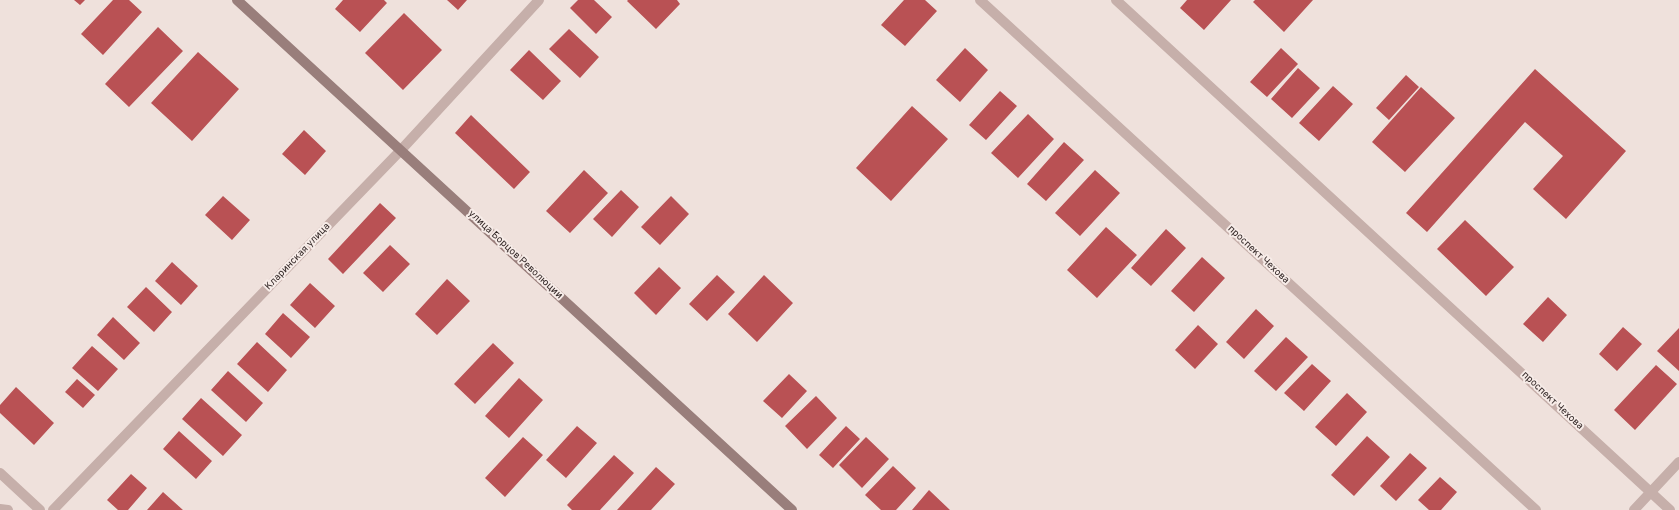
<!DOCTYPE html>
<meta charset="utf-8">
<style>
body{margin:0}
canvas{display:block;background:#efe1dc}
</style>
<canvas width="1679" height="510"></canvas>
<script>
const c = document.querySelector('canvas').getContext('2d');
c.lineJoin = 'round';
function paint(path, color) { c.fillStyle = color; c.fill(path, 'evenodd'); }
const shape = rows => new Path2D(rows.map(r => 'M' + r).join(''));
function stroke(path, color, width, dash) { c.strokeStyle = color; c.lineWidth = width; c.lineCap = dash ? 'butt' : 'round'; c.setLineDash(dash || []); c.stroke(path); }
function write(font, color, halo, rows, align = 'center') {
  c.font = font + ' Overpass,sans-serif'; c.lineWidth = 4; c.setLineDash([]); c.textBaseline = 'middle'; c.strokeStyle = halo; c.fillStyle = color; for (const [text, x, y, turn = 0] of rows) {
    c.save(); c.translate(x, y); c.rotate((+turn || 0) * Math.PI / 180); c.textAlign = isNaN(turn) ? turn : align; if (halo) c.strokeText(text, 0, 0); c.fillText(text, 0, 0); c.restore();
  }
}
paint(shape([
 [74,0,85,0,80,5],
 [113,0,129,0,142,12,103,55,81,34],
 [343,0,384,0,387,3,360,32,335,9],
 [447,0,467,0,458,10],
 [578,0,594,0,612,17,596,34,570,8],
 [628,0,677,0,680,4,656,29,627,1],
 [904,0,925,0,937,11,905,46,881,25],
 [1187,0,1231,0,1204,30,1180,8],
 [1255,0,1313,0,1284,32,1253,2],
 [404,13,442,50,403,90,365,53],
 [158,27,183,51,129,107,105,84],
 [569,29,599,57,580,78,549,49],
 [965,48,988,70,960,102,936,80],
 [1281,48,1298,64,1267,97,1250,82],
 [529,50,561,81,543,100,510,70],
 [198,52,239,89,192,141,151,103],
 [1298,68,1320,88,1292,118,1271,99],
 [1535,69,1626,151,1566,219,1533,189,1563,156,1525,122,1427,232,1406,213],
 [1406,75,1419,87,1389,120,1376,108],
 [1333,86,1353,104,1319,141,1299,123],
 [1421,87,1455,118,1405,172,1372,142],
 [1000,91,1017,106,986,140,969,125],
 [912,106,948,139,891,201,856,168],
 [1028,114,1054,139,1018,178,991,153],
 [471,115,530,172,514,189,455,133],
 [304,130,326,151,305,175,282,154],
 [1064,142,1084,160,1046,201,1027,184],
 [584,170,608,193,570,233,546,211],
 [1095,170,1120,193,1080,236,1055,213],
 [621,190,639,207,612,237,593,219],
 [223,196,250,220,232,240,205,215],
 [671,196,689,214,660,245,641,227],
 [380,203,396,218,343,274,328,259],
 [1465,220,1514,267,1486,296,1437,249],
 [1106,227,1137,255,1097,298,1067,270],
 [1166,229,1186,248,1151,286,1131,268],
 [390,245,410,264,383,292,363,273],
 [1202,257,1225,278,1194,312,1171,291],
 [172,262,198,286,181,305,155,281],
 [659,267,681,288,656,315,634,293],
 [717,275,735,292,707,321,689,304],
 [764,275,793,303,757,342,728,314],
 [447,279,470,301,437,335,415,314],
 [310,283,335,306,315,328,290,305],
 [146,287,172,312,154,332,127,307],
 [1548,297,1567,315,1543,342,1523,324],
 [1256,309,1274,326,1244,359,1226,342],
 [283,313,310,337,291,358,265,334],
 [113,317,140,343,124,360,97,335],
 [1198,325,1218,344,1195,369,1175,350],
 [1623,327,1642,344,1617,371,1599,354],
 [1679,328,1679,371,1657,351],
 [1286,337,1308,357,1276,391,1254,371],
 [257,342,287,370,268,392,237,364],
 [493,343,514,363,475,404,454,384],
 [92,346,118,369,98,391,72,368],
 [1312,364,1331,381,1304,411,1284,393],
 [1656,365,1677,384,1635,430,1614,410],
 [228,371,263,403,246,422,211,390],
 [789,374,807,391,782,418,763,401],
 [519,378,543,400,509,438,485,416],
 [77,379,95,395,83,408,65,392],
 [16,387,54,423,34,445,0,413,0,405],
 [1347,393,1367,412,1336,446,1315,427],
 [816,396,837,418,807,449,785,426],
 [201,398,242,435,223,456,182,419],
 [577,426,597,443,566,478,546,460],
 [846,426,860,439,833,468,819,455],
 [179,431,212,461,196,479,163,449],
 [1367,436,1390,457,1354,496,1331,475],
 [523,437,543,455,505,497,485,478],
 [866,437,889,459,862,488,839,465],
 [1410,453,1427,468,1396,501,1380,486],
 [614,455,634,473,600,510,572,510,567,505],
 [893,466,916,488,896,510,881,510,865,495],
 [656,467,675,484,651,510,617,510],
 [131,474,147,488,128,510,118,510,107,500],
 [1440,477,1457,492,1441,510,1429,510,1418,500],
 [929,490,950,510,912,510],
 [163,492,183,510,147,510]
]), '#b95154');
stroke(shape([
 [980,0,1536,510],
 [1116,0,1670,510],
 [0,473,40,510],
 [0,509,8,510],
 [53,510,401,150,539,0],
 [1634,510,1679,462]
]), '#c6afaa', 10);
stroke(shape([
 [237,0,792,510]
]), '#997e7b', 10);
write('10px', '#342928', '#f7ece8', [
 ["улица Борцов Революции",515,255,43],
 ["проспект Чехова",1258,255,43],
 ["Кларинская улица",298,257,-46],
 ["проспект Чехова",1552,401,43]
]);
</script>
